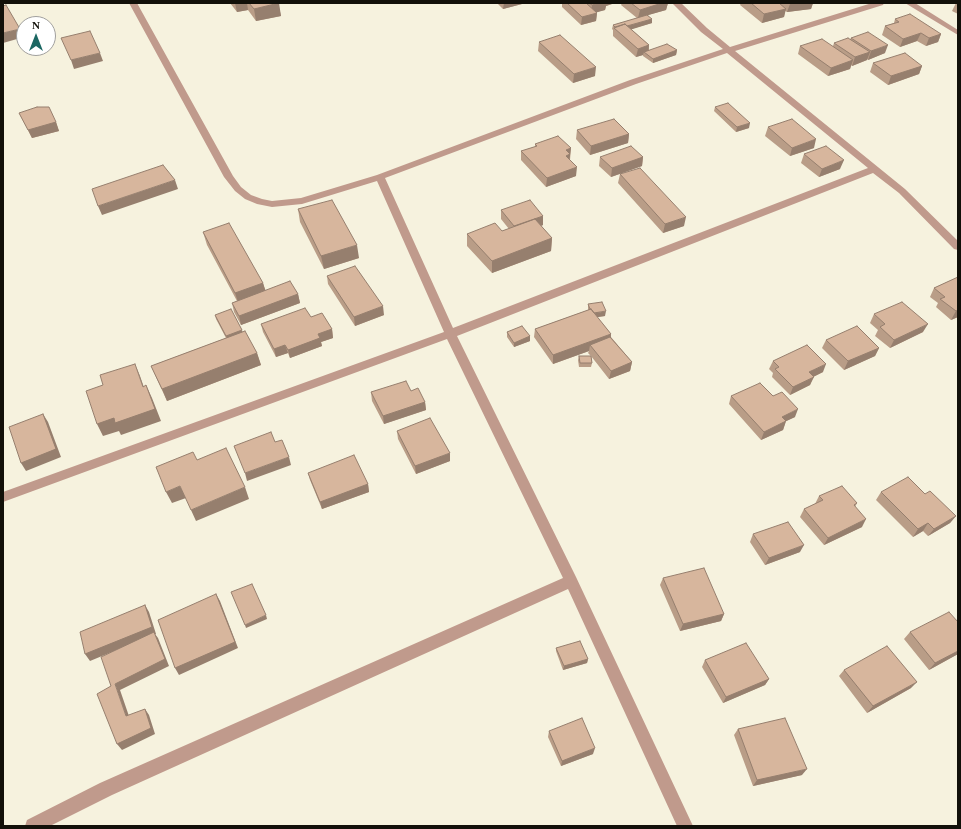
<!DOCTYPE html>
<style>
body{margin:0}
#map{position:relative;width:961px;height:829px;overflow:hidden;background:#f6f2de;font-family:Georgia,serif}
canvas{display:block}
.frame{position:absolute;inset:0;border:4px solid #121009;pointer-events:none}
.north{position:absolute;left:16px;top:16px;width:40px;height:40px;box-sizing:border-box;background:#fff;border:1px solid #a09f9d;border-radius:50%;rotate:0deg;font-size:11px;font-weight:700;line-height:16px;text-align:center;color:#121009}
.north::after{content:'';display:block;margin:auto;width:14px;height:18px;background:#1b6762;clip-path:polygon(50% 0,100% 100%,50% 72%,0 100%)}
</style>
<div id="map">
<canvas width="961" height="829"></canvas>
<div class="frame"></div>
<div class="north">N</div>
</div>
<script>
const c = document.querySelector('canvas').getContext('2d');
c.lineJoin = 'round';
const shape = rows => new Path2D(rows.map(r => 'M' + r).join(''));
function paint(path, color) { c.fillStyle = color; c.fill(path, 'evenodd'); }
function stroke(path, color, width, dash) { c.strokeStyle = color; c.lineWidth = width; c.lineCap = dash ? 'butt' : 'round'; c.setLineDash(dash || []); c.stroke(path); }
paint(shape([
 [129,3,137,3,233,176,241,187,251,195,262,199,272,201,301,198,377,175,630,80,723,49,701,32,672,3,681,3,707,28,730,47,872,3,884,3,883,5,735,51,905,189,958,241,958,250,954,249,899,193,873,173,457,336,576,577,693,826,677,826,568,589,112,795,50,826,25,826,27,820,100,783,563,578,447,339,3,502,3,492,444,332,377,181,302,204,272,207,257,204,245,199,235,191,224,177,129,3],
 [727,53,868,168,453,328,385,178,636,84,727,53],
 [905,3,915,3,958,30,958,35,905,3]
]), '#c09a8c');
paint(shape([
 [230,3,278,3,281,16,256,21,248,10,237,12],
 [497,3,523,3,522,4,503,9],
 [562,3,615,3,606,6,605,10,596,12,597,13,596,21,581,25,562,7],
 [622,3,668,3,666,10,648,15,652,23,631,29,649,45,649,50,677,50,676,55,653,63,643,56,643,55,636,57,613,36,613,30,612,29,613,25,637,18,621,5],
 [741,3,813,3,811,9,787,12,785,11,784,17,762,23,740,5],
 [956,3,958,3,958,14,952,11],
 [895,19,941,34,938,42,926,46,917,41,900,47,882,35,885,26,894,23],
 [851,38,885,53,868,60,867,59,867,60,852,66,851,65,850,69,828,76,798,54,800,46,833,46,834,43,850,39],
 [539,42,595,76,573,83,538,51],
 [873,63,922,66,919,74,888,85,870,72],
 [715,107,749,128,736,132,714,111],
 [19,113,56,122,59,131,32,138],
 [768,127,814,148,790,156,765,136],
 [577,130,629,134,628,143,590,155,576,139],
 [535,144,571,148,570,160,576,176,546,187,521,160,521,151,535,147],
 [804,154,840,169,819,177,801,163],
 [600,157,643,157,642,166,611,177,599,166],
 [620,174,684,226,663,233,618,183],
 [298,209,359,258,324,269,300,222],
 [501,210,543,216,543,225,541,226,552,238,551,251,492,273,467,246,467,234,502,231,509,229,501,219],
 [203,232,263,283,265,290,298,294,300,303,241,325,234,312,232,303,237,301,207,245],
 [327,276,384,315,355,326,328,284],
 [958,277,958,317,951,320,936,307,938,303,930,297,934,288],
 [588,304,605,316,597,317,611,334,611,337,632,362,630,371,609,379,591,356,592,363,591,367,579,367,578,360,579,356,591,356,588,353,589,351,553,364,534,337,535,329,588,310],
 [874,314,923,332,890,348,875,336,878,330,870,323],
 [215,315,243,332,257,353,261,365,167,401,151,366,226,338,216,319],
 [311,317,332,329,333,338,321,342,322,346,290,358,288,353,276,357,263,332,261,324],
 [507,332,530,336,530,341,514,347,507,337],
 [826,340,879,348,875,356,844,370,822,348],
 [773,361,823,372,813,377,810,385,790,395,772,377,773,373,769,369],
 [411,391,425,402,426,410,384,424,372,401,371,392],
 [731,396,773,396,795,417,786,421,783,430,761,440,729,404],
 [397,431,450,461,416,474,398,439],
 [308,473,368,484,369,492,322,509,310,480],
 [881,492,925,494,956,516,950,523,928,536,923,531,913,537,876,500],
 [819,496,857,503,855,507,862,527,824,545,800,517,804,509,815,504],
 [753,534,800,552,765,565,750,542],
 [663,578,724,614,721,621,680,631,660,585],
 [910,632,958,654,929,670,904,639],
 [556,648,588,659,587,663,563,670,556,651],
 [705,660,769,679,765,685,723,703,702,667],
 [844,670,911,688,867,713,839,676],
 [738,729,802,775,753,786,734,735],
 [549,731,593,754,561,766,548,737]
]), '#b99d87');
paint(shape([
 [235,3,247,3,248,10,237,12],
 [279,3,281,16,256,21,254,9],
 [504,3,523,3,522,4,503,9],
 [600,3,615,3,606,6,605,10,591,14,592,5],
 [662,3,668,3,666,10,638,18,640,10],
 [796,3,813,3,811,9,787,12,790,4],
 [786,9,784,17,762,23,764,14],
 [597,13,596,21,581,25,582,17],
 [652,19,652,23,620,33,618,29],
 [20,29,24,37,3,43,3,33],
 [921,33,917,41,900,47,903,39],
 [941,34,938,42,926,46,929,38],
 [649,45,648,54,644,52,643,55,636,57,638,49],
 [888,45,885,53,868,60,871,51],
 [677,50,676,55,653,63,653,59],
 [870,52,867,60,852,66,855,57],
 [100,53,103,61,74,69,71,60],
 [853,60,850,69,828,76,831,68],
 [922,66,919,74,888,85,891,76],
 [596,67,595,76,573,83,574,74],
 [56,122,59,131,32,138,28,130],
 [750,123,749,128,736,132,737,127],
 [629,134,628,143,590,155,591,146],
 [816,139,814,148,790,156,792,148],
 [571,148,569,163,565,165,566,150],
 [643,157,642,166,611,177,612,168],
 [844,160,840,169,819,177,822,169],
 [577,167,576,176,546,187,547,178],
 [175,180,178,189,102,215,98,206],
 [543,216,543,225,514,235,514,226],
 [686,217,684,226,663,233,665,224],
 [552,238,551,251,492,273,492,261],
 [357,245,359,258,324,269,321,256],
 [263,283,267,295,239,305,235,293],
 [298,294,300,303,241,325,239,316],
 [383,306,384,315,355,326,354,317],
 [958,310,958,317,951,320,956,311],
 [606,311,605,316,591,318,592,314],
 [928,324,923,332,890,348,894,340],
 [332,329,333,338,321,342,322,346,290,358,288,350,318,334],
 [242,330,243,334,228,340,226,336],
 [611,334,610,343,590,345,589,351,553,364,553,355],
 [530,336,530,341,514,347,514,343],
 [285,345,288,353,276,357,274,349],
 [879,348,875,356,844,370,848,361],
 [257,353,261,365,167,401,162,389],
 [632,362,630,371,609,379,611,371],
 [135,364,140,376,148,399,143,387],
 [826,364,823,372,805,381,809,372],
 [814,377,810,385,790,395,793,387],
 [146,385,152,398,161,421,121,435,119,431,103,436,97,424],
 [425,402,426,410,384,424,383,416],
 [798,409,795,417,778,425,782,417],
 [43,414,48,422,61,457,26,471,21,463],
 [786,421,783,430,761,440,764,432],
 [450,453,450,461,416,474,415,466],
 [289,457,291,465,247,481,245,473],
 [368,484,369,492,322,509,320,502],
 [180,486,186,498,172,503,166,492],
 [245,487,249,499,196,521,191,510],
 [956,516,950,523,928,536,934,529],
 [866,519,862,527,824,545,828,538],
 [928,523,923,531,913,537,918,529],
 [804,545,800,552,765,565,769,558],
 [216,594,220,601,238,648,179,675,175,668],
 [145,605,149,612,156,634,155,634,158,638,169,666,120,690,131,722,126,716,115,684,155,634,90,661,85,654],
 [724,614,721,621,680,631,683,624],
 [266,615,267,619,246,628,245,625],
 [958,651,958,654,929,670,935,663],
 [588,659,587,663,563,670,564,666],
 [769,679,765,685,723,703,726,697],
 [917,682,911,688,867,713,873,706],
 [145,709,149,715,155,734,122,750,117,744],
 [595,748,593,754,561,766,562,761],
 [807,769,802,775,753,786,757,780]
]), '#967f6e');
const building = shape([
 [249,3,279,3,254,9,249,3],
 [567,3,586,3,597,13,582,17,567,3],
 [589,3,600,3,592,5,589,3],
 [631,3,662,3,640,10,631,3],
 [751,3,779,3,786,9,764,14,751,3],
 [6,5,20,29,3,33,3,6,6,5],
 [910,14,941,34,929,38,921,33,903,39,885,26,899,22,895,19,910,14],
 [647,15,652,19,627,26,625,24,615,27,613,25,647,15],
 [625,24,649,45,638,49,614,28,625,24],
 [90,31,100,53,71,60,61,38,90,31],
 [868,32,888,45,871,51,851,38,868,32],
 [560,35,596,67,574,74,539,42,560,35],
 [848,38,870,52,855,57,834,43,848,38],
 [822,39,853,60,831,68,800,46,822,39],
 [667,44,677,50,653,59,644,52,667,44],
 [905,53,922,66,891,76,873,63,905,53],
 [728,103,750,123,737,127,715,107,728,103],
 [37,107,49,107,56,122,28,130,19,113,37,107],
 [614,119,629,134,591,146,577,130,614,119],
 [792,119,816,139,792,148,768,127,792,119],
 [558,136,571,148,566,150,570,154,566,156,577,167,547,178,521,151,537,146,535,144,558,136],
 [631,146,643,157,612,168,600,157,631,146],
 [826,146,844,160,822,169,804,154,826,146],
 [163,165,175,180,98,206,92,189,163,165],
 [640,168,686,217,665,224,620,174,640,168],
 [332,200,357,245,321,256,298,209,332,200],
 [530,200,543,216,514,226,501,210,530,200],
 [535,219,552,238,492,261,467,234,495,223,502,231,535,219],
 [229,223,263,283,235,293,203,232,229,223],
 [355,266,383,306,354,317,327,276,355,266],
 [958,277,958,310,956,311,940,299,945,297,934,288,958,277],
 [290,281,298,294,239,316,232,303,290,281],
 [602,302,606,311,594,313,591,309,590,309,588,304,602,302],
 [902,302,928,324,894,340,880,327,885,324,874,314,902,302],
 [305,308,311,317,322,313,332,329,318,334,320,338,288,350,285,345,274,349,261,324,305,308],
 [231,309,242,330,226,336,215,315,231,309],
 [591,309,611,334,553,355,535,329,591,309],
 [522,326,530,336,514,343,507,332,522,326],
 [857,326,879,348,848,361,826,340,857,326],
 [245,331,257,353,162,389,151,366,245,331],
 [610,337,632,362,611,371,590,345,610,337],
 [807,345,826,364,809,372,814,377,793,387,775,369,779,367,773,361,807,345],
 [579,356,591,356,592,363,580,363,579,356],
 [135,364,143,387,146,385,155,409,115,423,114,418,97,424,86,391,103,385,100,375,135,364],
 [406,381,411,391,418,388,425,402,383,416,371,392,406,381],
 [760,383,773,396,782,392,798,409,782,417,786,421,764,432,731,396,760,383],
 [43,414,56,449,21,463,9,427,43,414],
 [430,418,450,453,415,466,397,431,430,418],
 [271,432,275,442,282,440,289,457,245,473,234,446,271,432],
 [226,448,245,487,191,510,180,486,166,492,156,467,193,452,197,460,226,448],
 [354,455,368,484,320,502,308,473,354,455],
 [908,477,925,494,930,491,956,516,934,529,928,523,918,529,881,492,908,477],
 [842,486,857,503,854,505,866,519,828,538,804,509,823,500,819,496,842,486],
 [788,522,804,545,769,558,753,534,788,522],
 [704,568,724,614,683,624,663,578,704,568],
 [252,584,266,615,245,625,231,592,252,584],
 [216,594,235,642,175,668,158,620,216,594],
 [145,605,152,627,85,654,80,632,145,605],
 [949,612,958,622,958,651,935,663,910,632,949,612],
 [154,632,165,659,115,684,126,716,145,709,151,728,117,744,97,694,111,686,101,657,154,632],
 [580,641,588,659,564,666,556,648,580,641],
 [746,643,769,679,726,697,705,660,746,643],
 [887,646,917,682,873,706,844,670,887,646],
 [582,718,595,748,562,761,549,731,582,718],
 [785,718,807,769,757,780,738,729,785,718]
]);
paint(building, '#d7b69d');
stroke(building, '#967f6e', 1);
</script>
